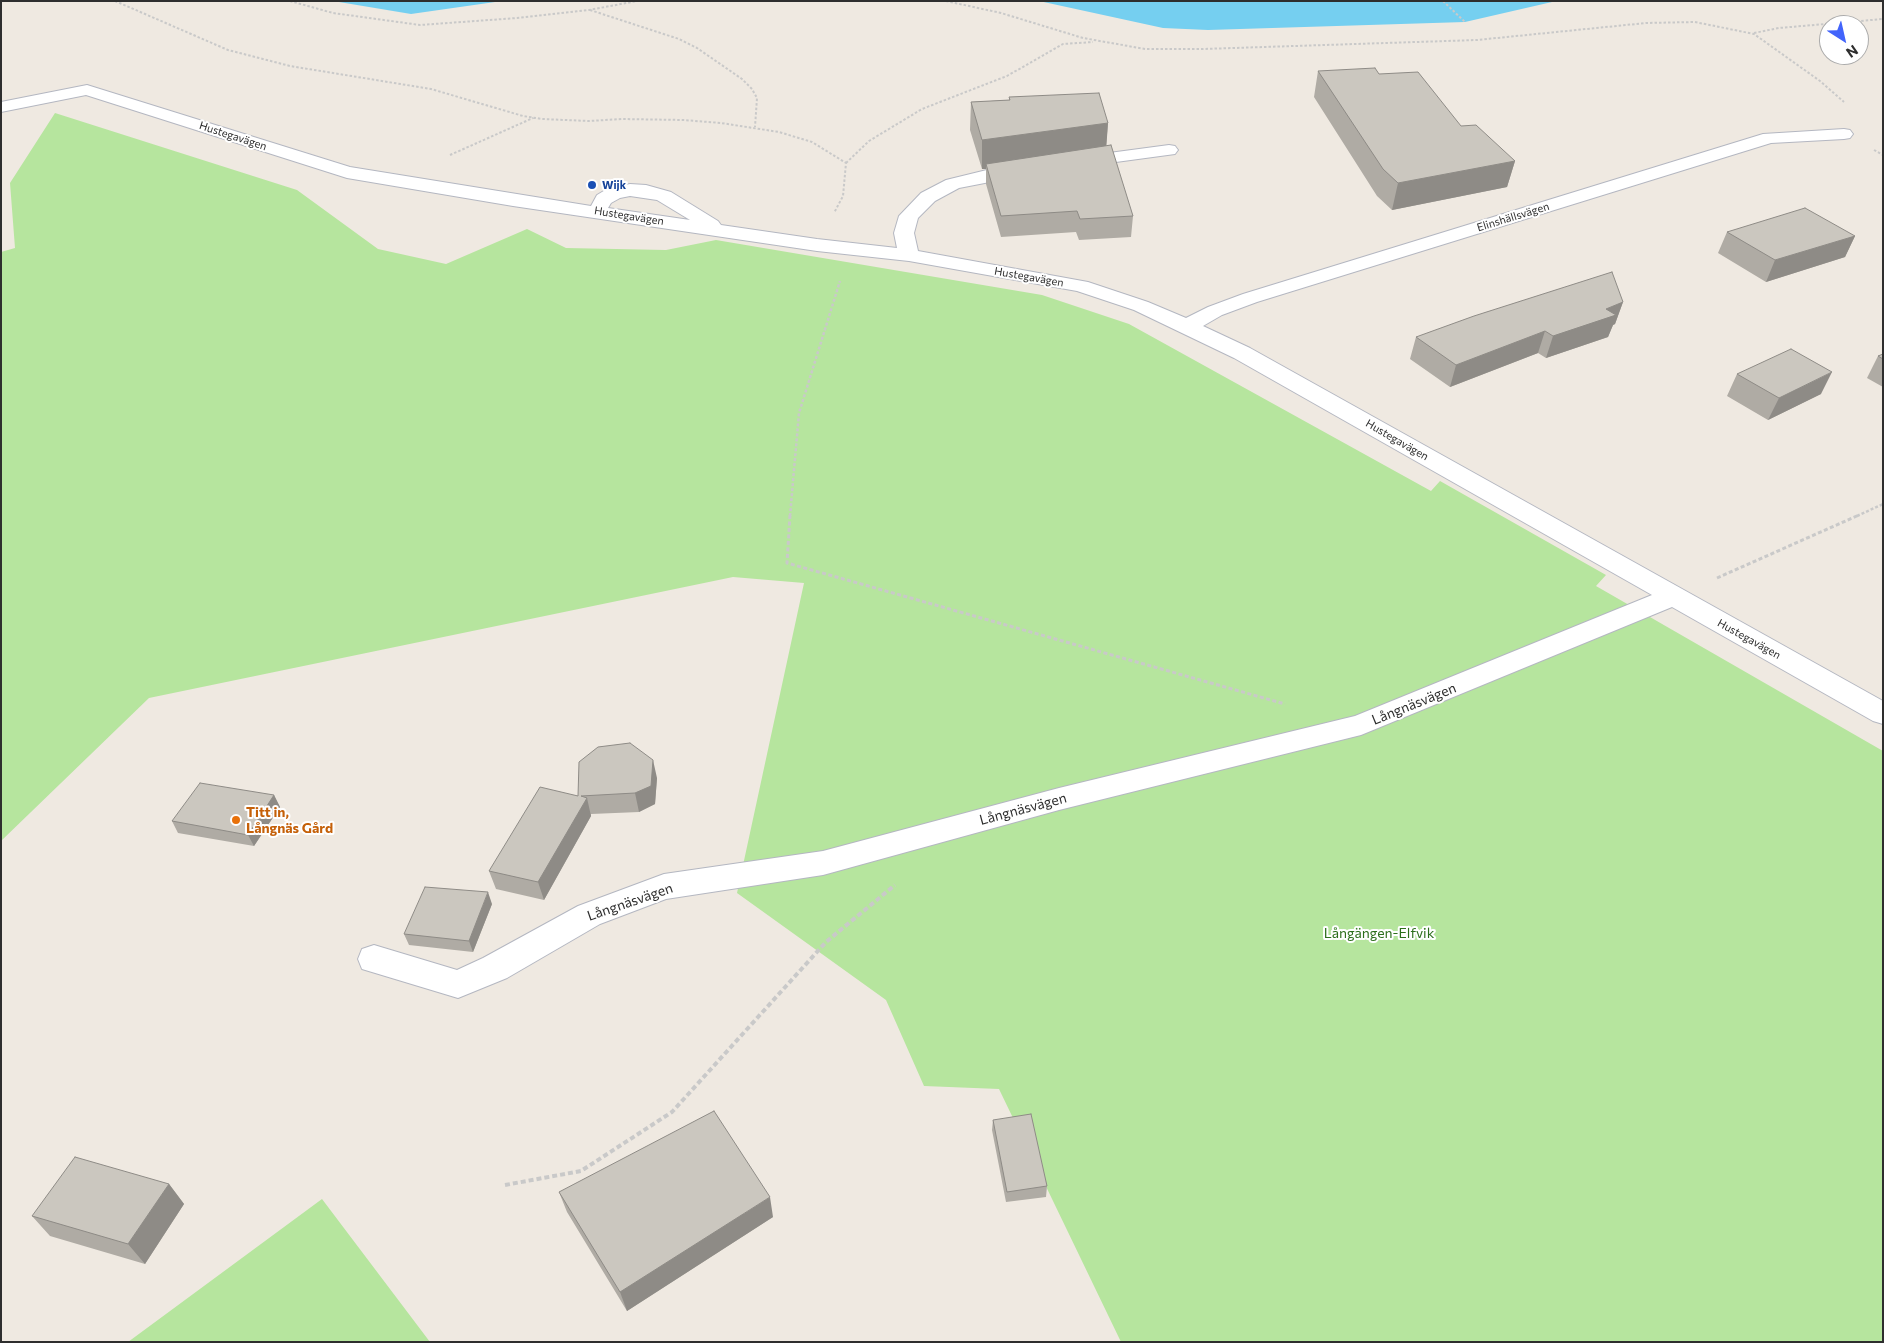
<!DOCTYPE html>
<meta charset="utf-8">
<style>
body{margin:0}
#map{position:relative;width:1884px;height:1343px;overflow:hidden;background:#efe9e1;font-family:Commissioner,sans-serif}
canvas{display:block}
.frame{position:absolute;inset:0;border:2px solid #2e2e2e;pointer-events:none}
.north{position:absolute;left:1819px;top:15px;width:50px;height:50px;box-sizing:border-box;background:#fff;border:1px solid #ababab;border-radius:50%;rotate:145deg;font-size:14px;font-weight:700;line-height:20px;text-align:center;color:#2e2e2e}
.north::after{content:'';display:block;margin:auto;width:18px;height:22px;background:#4264fb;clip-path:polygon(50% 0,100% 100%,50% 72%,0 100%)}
</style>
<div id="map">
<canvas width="1884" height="1343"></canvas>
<div class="frame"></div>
<div class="north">N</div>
</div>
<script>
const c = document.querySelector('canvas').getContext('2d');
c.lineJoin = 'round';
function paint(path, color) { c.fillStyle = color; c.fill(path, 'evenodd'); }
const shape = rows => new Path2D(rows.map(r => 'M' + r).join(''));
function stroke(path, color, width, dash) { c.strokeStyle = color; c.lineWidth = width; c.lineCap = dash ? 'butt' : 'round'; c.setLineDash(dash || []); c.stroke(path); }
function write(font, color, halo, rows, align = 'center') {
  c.font = font + ' Commissioner,sans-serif'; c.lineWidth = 4; c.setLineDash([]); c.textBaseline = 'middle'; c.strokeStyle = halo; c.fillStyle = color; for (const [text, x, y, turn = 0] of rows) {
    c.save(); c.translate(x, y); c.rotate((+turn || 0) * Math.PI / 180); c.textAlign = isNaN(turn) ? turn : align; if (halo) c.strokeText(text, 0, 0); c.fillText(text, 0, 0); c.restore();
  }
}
paint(shape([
 [55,113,297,190,378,249,446,264,527,229,566,248,666,250,716,240,1042,295,1129,324,1431,491,1440,481,1606,575,1596,586,1883,751,1883,1342,1121,1342,999,1089,924,1086,886,1000,737,893,804,583,733,577,149,698,1,841,1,252,15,248,10,183],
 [322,1199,430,1342,128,1342]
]), '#b6e59e');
paint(shape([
 [333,1,502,1,411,14],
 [1039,1,1730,1,1552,2,1465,22,1208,30,1163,28]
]), '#75cff0');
const minor = shape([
 [87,85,350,167,591,206,597,195,607,189,630,184,646,185,671,192,718,221,721,225,817,239,897,248,894,233,899,216,921,193,946,180,995,168,1024,164,1031,166,1033,170,1031,174,959,188,935,201,918,218,914,233,918,251,1088,282,1148,302,1186,318,1208,307,1243,294,1763,134,1844,129,1850,130,1853,134,1850,138,1844,139,1771,143,1257,302,1222,315,1203,326,1250,348,1883,701,1883,724,1873,721,1672,607,1361,735,1059,810,823,875,666,899,600,924,507,978,458,998,362,969,358,959,362,949,374,945,457,970,483,958,578,906,664,874,823,851,1059,788,1355,716,1652,595,1234,358,1134,310,1077,291,909,261,817,251,513,206,347,178,86,95,1,112,1,102,87,85],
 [630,196,657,200,690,220,608,208,611,203,620,198,630,196],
 [1169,145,1175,146,1178,150,1175,154,1079,167,1073,166,1070,162,1073,158,1079,157,1169,145]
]);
stroke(minor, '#b4b7c1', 2);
stroke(shape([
 [115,1,228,50,290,66,431,89,523,116,542,119,589,121,622,119,683,120,721,123,779,132,812,142,846,163,843,196,834,213],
 [290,1,333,13,420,25,517,18,589,10,637,1],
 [946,1,1001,13,1083,38,1145,49,1203,49,1477,40,1646,23,1695,22,1754,34,1820,81,1844,102],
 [1443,1,1465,22],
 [590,10,679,39,697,48,742,79,752,89,757,98,755,127],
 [1754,33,1779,28,1883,19],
 [1874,150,1883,155],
 [450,155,533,118],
 [846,163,869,141,922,109,1007,76,1063,44,1093,42]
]), '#c9c9c9', 2, [2.5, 2]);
stroke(shape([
 [790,516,799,413,840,281],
 [1857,516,1883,504]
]), '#c9c9c9', 2.5, [3, 2]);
stroke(shape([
 [790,515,787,563,1285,704],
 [1717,578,1859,515]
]), '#c9c9c9', 3, [4, 2.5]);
stroke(shape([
 [505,1185,581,1171,672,1112,826,942,895,885]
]), '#c9c9c9', 4, [5, 3]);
paint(minor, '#fff');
paint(shape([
 [1318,71,1379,74,1515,161,1507,187,1392,210,1377,196,1314,97],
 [1009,97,1108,123,1106,146,1133,216,1131,237,1079,240,1076,232,1001,237,986,184,986,169,982,169,970,130,971,102,1009,100],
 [1727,232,1855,236,1845,257,1766,282,1718,253],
 [1623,302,1615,324,1613,325,1608,337,1546,358,1538,353,1450,387,1410,359,1416,337],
 [1883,354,1883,387,1867,378,1878,356],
 [1737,374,1821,394,1768,420,1727,396],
 [657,778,655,804,639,812,591,814,591,816,544,900,496,889,489,871,578,796],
 [274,795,280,807,254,846,178,833,172,821],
 [492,904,473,952,409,945,404,934],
 [993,1120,1047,1186,1046,1197,1006,1202,992,1130],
 [169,1184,184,1204,145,1264,50,1236,32,1216],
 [559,1192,773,1217,627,1311,567,1212]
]), '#afaba4');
paint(shape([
 [1108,123,1106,151,986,164,986,169,982,169,982,140],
 [1515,161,1507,187,1392,210,1398,183],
 [1855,236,1845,257,1766,282,1775,260],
 [1623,302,1615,324,1613,325,1608,337,1546,358,1553,336,1606,309],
 [1545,331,1538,353,1450,387,1456,365],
 [1832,372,1821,394,1768,420,1779,398],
 [653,760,657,778,655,804,639,812,635,793],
 [274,795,280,807,254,846,248,835],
 [587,798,591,816,544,900,538,882],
 [488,892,492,904,473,952,469,941],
 [169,1184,184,1204,145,1264,128,1244],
 [770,1197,773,1217,627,1311,620,1292]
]), '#8e8b86');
const building = shape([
 [1375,68,1379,74,1418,72,1461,126,1476,125,1515,161,1398,183,1383,169,1318,71,1375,68],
 [1099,93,1108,123,982,140,971,102,1010,100,1009,97,1099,93],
 [1111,145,1133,216,1080,219,1077,211,1001,216,986,164,1111,145],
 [1805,208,1855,236,1775,260,1727,232,1805,208],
 [1612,272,1623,302,1606,309,1616,315,1553,336,1545,331,1456,365,1416,337,1474,316,1612,272],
 [1791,349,1832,372,1779,398,1737,374,1791,349],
 [1883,354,1883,359,1878,356,1883,354],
 [630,743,653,760,651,786,635,793,581,796,587,798,538,882,489,871,540,787,578,796,579,762,598,747,630,743],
 [200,783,274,795,248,835,172,821,200,783],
 [425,887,488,892,469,941,404,934,425,887],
 [714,1111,770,1197,620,1292,559,1192,714,1111],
 [1031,1114,1047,1186,1007,1192,993,1120,1031,1114],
 [75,1157,169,1184,128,1244,32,1216,75,1157]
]);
paint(building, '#cbc7bf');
stroke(building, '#8e8b86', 1);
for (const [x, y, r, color] of [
 [592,185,5,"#1a4fb4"],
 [236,820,5,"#e8710a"]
]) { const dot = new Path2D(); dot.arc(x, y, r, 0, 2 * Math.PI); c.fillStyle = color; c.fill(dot); stroke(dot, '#fff', 2); }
write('11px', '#2e2e2e', '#fff', [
 ["Hustegavägen",233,136,18],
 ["Hustegavägen",629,216,9],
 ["Elinshällsvägen",1513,217,-17],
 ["Hustegavägen",1029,277,10],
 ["Hustegavägen",1397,440,30],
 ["Hustegavägen",1749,639,29]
]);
write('bold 11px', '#164399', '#fff', [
 ["Wijk",602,185]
], 'left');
write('14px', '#2e2e2e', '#fff', [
 ["Långnäsvägen",1414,704,-22],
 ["Långnäsvägen",1023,809,-15],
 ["Långnäsvägen",630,902,-19]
]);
write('bold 14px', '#c56008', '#fff', [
 ["Titt in,",246,812],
 ["Långnäs Gård",246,828]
], 'left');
write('14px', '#2c6e1b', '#fff', [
 ["Långängen-Elfvik",1379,933]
]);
</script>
